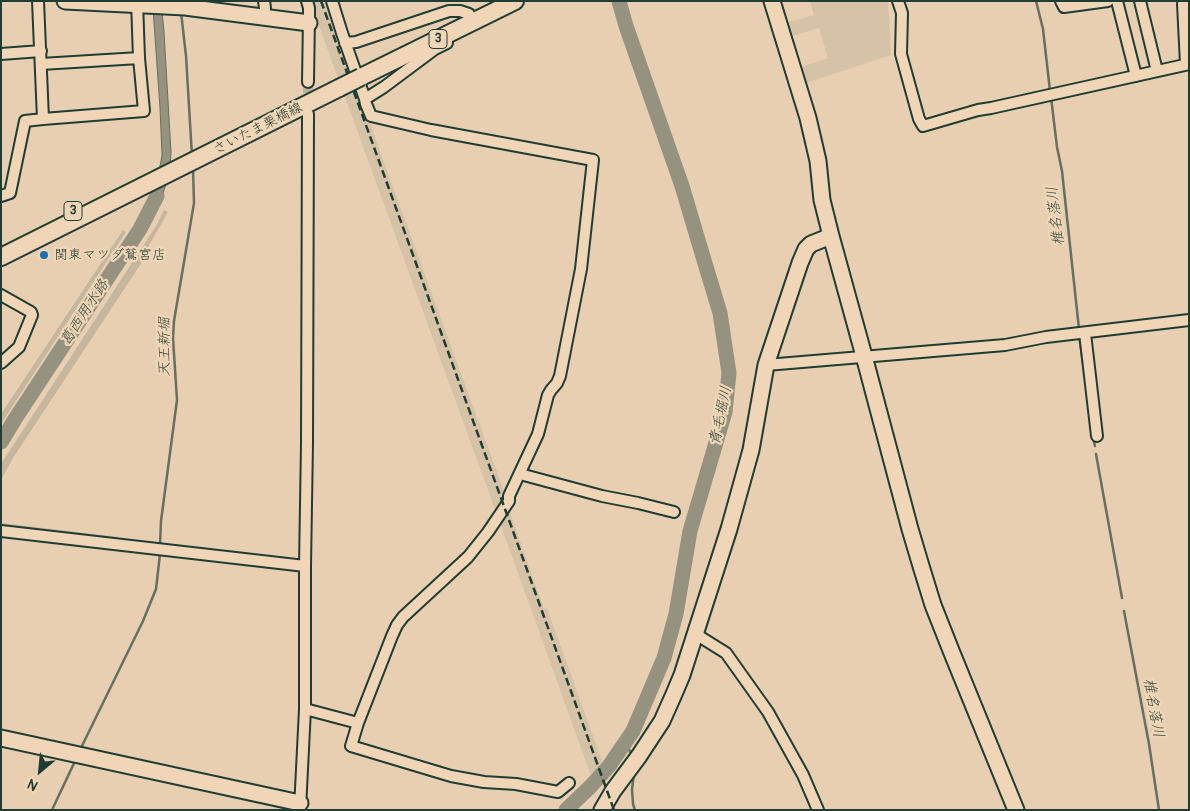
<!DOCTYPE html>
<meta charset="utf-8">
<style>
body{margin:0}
#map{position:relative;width:1190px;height:811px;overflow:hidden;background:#e8cfb2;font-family:Pangolin,sans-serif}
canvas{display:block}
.frame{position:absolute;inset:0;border:2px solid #1f3d34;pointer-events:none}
.north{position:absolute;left:15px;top:746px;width:50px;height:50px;-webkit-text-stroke:4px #f0d5b7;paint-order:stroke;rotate:208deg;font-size:14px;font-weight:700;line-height:20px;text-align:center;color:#1f3d34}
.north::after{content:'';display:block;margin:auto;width:18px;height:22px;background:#1f3d34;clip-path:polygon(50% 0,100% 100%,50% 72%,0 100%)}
</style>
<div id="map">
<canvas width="1190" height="811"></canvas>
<div class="frame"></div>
<div class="north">N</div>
</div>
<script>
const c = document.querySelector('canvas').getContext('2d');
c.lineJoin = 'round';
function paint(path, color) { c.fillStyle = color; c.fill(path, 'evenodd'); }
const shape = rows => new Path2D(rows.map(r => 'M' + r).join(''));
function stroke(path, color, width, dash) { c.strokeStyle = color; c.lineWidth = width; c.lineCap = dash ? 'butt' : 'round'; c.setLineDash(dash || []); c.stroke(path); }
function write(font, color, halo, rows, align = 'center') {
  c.font = font + ' Pangolin,"Klee One",sans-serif'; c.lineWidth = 4.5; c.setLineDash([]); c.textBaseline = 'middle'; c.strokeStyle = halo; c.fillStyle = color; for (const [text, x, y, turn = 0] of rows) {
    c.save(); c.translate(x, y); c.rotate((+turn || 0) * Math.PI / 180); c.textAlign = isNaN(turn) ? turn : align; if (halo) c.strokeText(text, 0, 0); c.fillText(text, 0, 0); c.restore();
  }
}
paint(shape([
 [310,1,327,1,349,60,381,154,505,494,507,500,496,512],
 [810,1,888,1,891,55,803,84,798,68,828,58,819,28,789,37,785,23,814,15],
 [509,510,544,609,547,608,602,761,591,776,500,523]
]), '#d6c2a7');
paint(shape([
 [164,210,168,212,143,256,144,259,13,458,1,480,1,464,156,226],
 [123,230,126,232,1,424,1,414],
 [1,523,119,537,118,541,1,527]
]), '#c6b69d');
const water = shape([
 [161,1,164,32,171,152,170,168,166,184,160,203,153,216,146,210,157,183,162,155,160,108,153,8,161,1]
]);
paint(water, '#95927f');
stroke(water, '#667061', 1);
stroke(shape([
 [1036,1,1043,29,1050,91],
 [181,12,186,56,192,156],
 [1051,97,1057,147,1062,171,1079,329],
 [1079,335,1087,391],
 [1094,442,1095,446],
 [1096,454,1122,598],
 [160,545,161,521,177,400,173,338,174,321,194,203,193,169],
 [1124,611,1149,744,1159,810],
 [626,741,632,757],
 [80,750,143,621,156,589,160,554],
 [634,774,632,789,633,804,635,810],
 [52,810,76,759]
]), '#667061', 2.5);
stroke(shape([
 [1,442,15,419,140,229,157,196],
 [566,810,591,786,609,766,633,731,664,658,676,614,690,531,725,412,729,373,720,313,701,250,682,186,626,26,619,1]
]), '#95927f', 15);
stroke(shape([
 [308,108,308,82]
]), '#c0b299', 10, [10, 5]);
const street = shape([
 [38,1,43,119],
 [264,1,265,8,264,17],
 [307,1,309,8,309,16,308,82],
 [332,1,342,33,365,99,366,104,371,116,431,130,593,160,581,269,560,376,557,383,551,390,548,395,538,434,509,496,509,501,488,532,468,557,403,617,397,625,392,636,358,723,351,746,451,776,484,782,516,784,558,792,569,783],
 [898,1,902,13,901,54,919,119,923,126,978,110,991,108,1189,64],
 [1061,1,1064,7,1108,1],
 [1117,1,1136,76],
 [1140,1,1157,71],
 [345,43,356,42,449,11,460,11,469,14],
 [1,54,41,51],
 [41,64,139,58],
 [1186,64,1183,4,1189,3],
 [365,99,384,87,435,49,447,43],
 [1,196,10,193,25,121,43,119,144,111,139,58,137,1],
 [1,295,31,312,32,315,19,347,1,363],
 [1085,333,1097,436],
 [766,365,1005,345,1046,337,1189,320],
 [520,474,602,496,638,503,674,512],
 [1,531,305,566],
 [694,633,726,653,768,712,803,775,818,810],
 [305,709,358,723],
 [300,809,305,709,305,566,307,443,308,114]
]);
const secondary = shape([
 [65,1,185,7,309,23],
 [772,1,808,118,818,161,822,200,831,236,864,356,910,529,921,566,933,605,952,653,1016,810],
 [1,738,300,803],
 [602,810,613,791,639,756,662,721,674,694,682,675,729,529,751,450,766,365,800,263,806,249,811,244,831,236]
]);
const primary = shape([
 [361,77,515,1],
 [1,257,339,88]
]);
stroke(street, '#1f3d34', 14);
stroke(secondary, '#1f3d34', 19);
stroke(primary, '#1f3d34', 20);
stroke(street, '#f0d5b7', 10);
stroke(secondary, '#f0d5b7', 15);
stroke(primary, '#f0d5b7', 16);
stroke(shape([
 [321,1,614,810]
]), '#1f3d34', 2.5, [8, 4]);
const primaryBridge = shape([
 [339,88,361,77]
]);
stroke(primaryBridge, '#1f3d34', 20, []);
stroke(primaryBridge, '#f0d5b7', 16);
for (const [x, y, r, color] of [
 [44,255,5,"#1f6fb2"]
]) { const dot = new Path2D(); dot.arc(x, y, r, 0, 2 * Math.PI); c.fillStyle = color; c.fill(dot); stroke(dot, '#f0d5b7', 2); }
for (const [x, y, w] of [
 [438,39,18],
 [73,211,18]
]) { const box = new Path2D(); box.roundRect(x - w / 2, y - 9.5, w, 19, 4); c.fillStyle = '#f0d5b7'; c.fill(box); stroke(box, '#1f3d34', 1); }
write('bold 12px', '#1f3d34', null, [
 ["3",438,39],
 ["3",73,211]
]);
write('14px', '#1f3d34', '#f0d5b7', [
 ["さいたま栗橋線",258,129,-27]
]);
write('14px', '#1f3d34', '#f0d5b7', [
 ["関東マツダ鷲宮店",54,255]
], 'left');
write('italic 15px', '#314a3f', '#f0d5b7', [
 ["椎名落川",1056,216,-97],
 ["葛西用水路",85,313,-57],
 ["天王新堀",165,347,-90],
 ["青毛堀川",721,416,-78],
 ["椎名落川",1153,708,80]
]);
</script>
